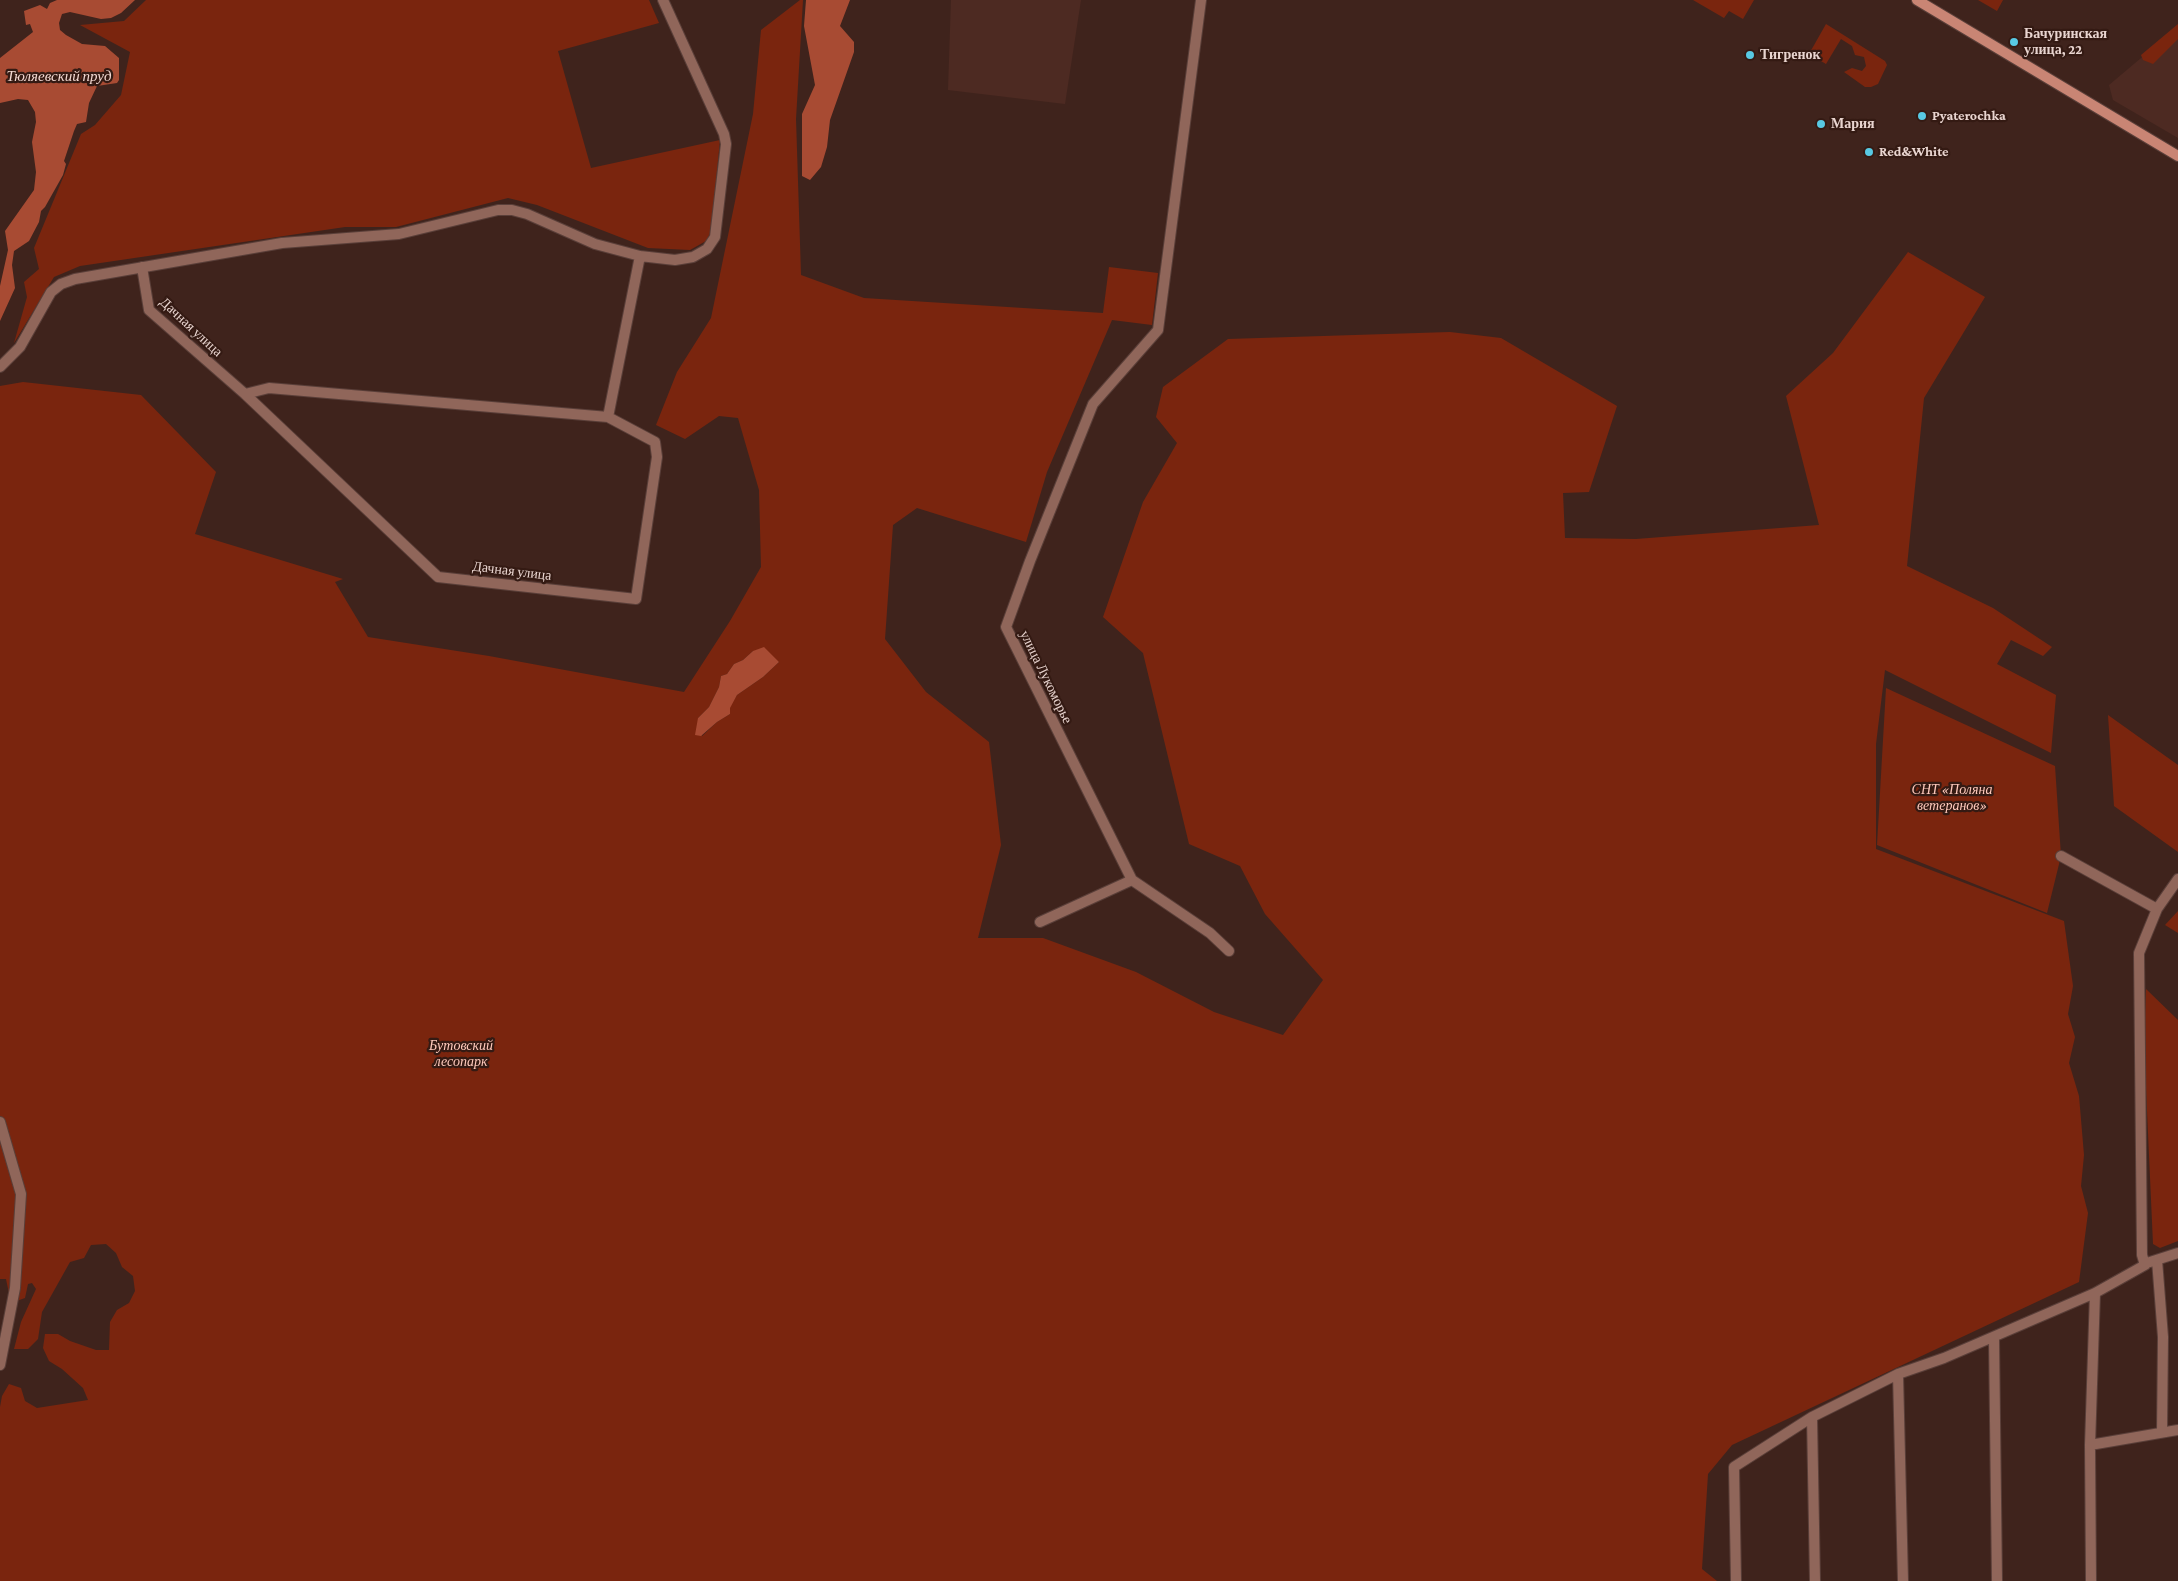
<!DOCTYPE html>
<meta charset="utf-8">
<style>
body{margin:0}
canvas{display:block;background:#3f231c}
</style>
<canvas width="2178" height="1581"></canvas>
<script>
const c = document.querySelector('canvas').getContext('2d');
c.lineJoin = 'round';
function paint(path, color) { c.fillStyle = color; c.fill(path, 'evenodd'); }
const shape = rows => new Path2D(rows.map(r => 'M' + r).join(''));
function stroke(path, color, width, dash) { c.strokeStyle = color; c.lineWidth = width; c.lineCap = dash ? 'butt' : 'round'; c.setLineDash(dash || []); c.stroke(path); }
function write(font, color, halo, rows, align = 'center') {
  c.font = font + ' "Crimson Pro",serif'; c.lineWidth = 4.5; c.setLineDash([]); c.textBaseline = 'middle'; c.strokeStyle = halo; c.fillStyle = color; for (const [text, x, y, turn = 0] of rows) {
    c.save(); c.translate(x, y); c.rotate((+turn || 0) * Math.PI / 180); c.textAlign = isNaN(turn) ? turn : align; if (halo) c.strokeText(text, 0, 0); c.fillText(text, 0, 0); c.restore();
  }
}
paint(shape([
 [951,0,1081,0,1065,104,948,90],
 [2178,27,2178,138,2113,100,2109,85]
]), '#4d2a22');
paint(shape([
 [146,0,649,0,659,23,558,51,591,168,720,140,711,232,706,241,690,250,648,248,537,205,508,198,396,227,345,227,80,266,54,277,14,343,27,297,24,282,39,269,34,248,81,134,95,125,121,95,130,52,80,25,124,21],
 [800,0,803,0,796,119,801,275,864,298,1103,313,1109,267,1158,273,1152,325,1112,320,1047,472,1026,542,917,508,893,525,885,639,926,692,989,742,1001,845,978,938,1043,938,1136,972,1214,1012,1283,1035,1323,980,1265,914,1240,866,1189,844,1143,653,1103,617,1143,502,1177,443,1156,417,1163,387,1228,339,1450,332,1501,338,1617,406,1589,492,1563,493,1565,538,1636,539,1819,525,1786,396,1833,353,1908,252,1985,297,1924,398,1907,566,1993,608,2052,647,2043,656,2011,640,1997,664,2056,695,2051,753,1885,670,1876,744,1876,849,2064,921,2073,986,2068,1014,2075,1037,2069,1063,2079,1096,2084,1155,2081,1186,2088,1213,2079,1282,1732,1445,1708,1474,1702,1569,1717,1581,0,1581,0,1407,2,1396,9,1384,21,1388,25,1401,37,1408,88,1400,83,1388,62,1369,49,1361,43,1348,45,1334,58,1334,70,1341,96,1350,109,1350,110,1322,117,1310,129,1303,135,1291,133,1276,122,1267,116,1253,106,1244,91,1245,84,1258,70,1262,42,1312,38,1339,28,1349,14,1349,21,1322,36,1289,32,1283,28,1284,25,1298,11,1303,6,1279,0,1279,0,386,23,382,141,395,216,472,195,534,343,579,335,582,368,637,489,656,684,692,730,621,761,567,759,490,738,418,719,416,685,439,656,425,677,372,711,318,753,114,761,30],
 [753,651,779,662,763,677,737,695,729,708,730,714,717,722,702,736,698,718,709,707,719,687,721,676,727,674,734,664,743,660],
 [1693,0,1754,0,1743,19,1729,11,1724,18],
 [1978,0,2003,0,1997,11],
 [1826,24,1885,61,1887,65,1878,84,1871,87,1865,87,1844,72,1852,68,1862,71,1866,66,1864,57,1855,55,1852,46,1841,39,1826,64,1809,54],
 [2178,24,2178,39,2153,64,2143,60,2141,55],
 [1886,688,2055,766,2061,856,2047,913,1877,845],
 [2108,715,2178,765,2178,852,2114,806],
 [2178,911,2178,933,2165,925],
 [2146,989,2178,1020,2178,1241,2160,1248,2153,1244,2144,1044]
]), '#7a250e');
paint(shape([
 [57,0,135,0,121,13,111,18,101,19,70,12,62,14,59,23,60,30,66,35,82,44,105,46,119,58,119,80,117,83,97,86,89,103,86,122,77,124,74,131,64,161,66,164,63,175,45,207,41,211,39,222,29,241,14,251,12,265,15,288,0,321,0,286,8,250,5,231,34,190,36,172,32,142,36,122,35,112,28,100,18,99,0,103,0,58,33,32,30,24,26,25,24,11,40,5,47,9,50,3],
 [806,0,850,0,840,26,854,42,854,52,830,120,827,147,821,167,810,180,802,176,802,114,815,85,804,26],
 [764,647,779,662,763,677,737,695,730,708,730,714,717,722,701,736,695,735,698,718,709,707,719,687,721,676,727,674,734,664,743,660,753,651]
]), '#a84b33');
const street = shape([
 [1201,0,1158,330,1093,404,1030,561,1006,627,1132,880,1210,933,1229,951],
 [142,267,149,310,245,394,438,577,636,599,657,457,655,442,608,417,269,388,245,394],
 [0,367,20,347,51,292,61,284,75,279,282,243,399,234,498,210,512,210,527,214,595,244,640,256,675,260,693,257,707,249,715,237,726,144,724,134,663,0],
 [608,417,640,256],
 [2061,856,2157,909],
 [1040,922,1132,880],
 [0,1122,21,1194,15,1288,0,1365],
 [2157,1260,2163,1337,2162,1432],
 [2150,1262,2178,1253],
 [1994,1338,1997,1581],
 [1898,1374,1903,1581],
 [1812,1417,1815,1581],
 [2090,1445,2178,1430],
 [1736,1581,1734,1467,1812,1417,1898,1374,1944,1358,2095,1293,2145,1265,2142,1255,2139,953,2157,909,2178,879],
 [2091,1581,2090,1445,2095,1293]
]);
const secondary = shape([
 [1917,0,2178,156]
]);
stroke(street, '#5a3f39', 12);
stroke(secondary, '#5a3f39', 12);
stroke(street, '#90665a', 10);
stroke(secondary, '#c98574', 10);
for (const [x, y, r, color] of [
 [2014,42,5,"#58c9e3"],
 [1750,55,5,"#58c9e3"],
 [1922,116,5,"#58c9e3"],
 [1821,124,5,"#58c9e3"],
 [1869,152,5,"#58c9e3"]
]) { const dot = new Path2D(); dot.arc(x, y, r, 0, 2 * Math.PI); c.fillStyle = color; c.fill(dot); stroke(dot, '#341a13', 2); }
write('bold 14px', '#e9d5d0', '#341a13', [
 ["Бачуринская",2024,34],
 ["улица, 22",2024,50],
 ["Тигренок",1760,55],
 ["Pyaterochka",1932,116],
 ["Мария",1831,124],
 ["Red&White",1879,152]
], 'left');
write('14px', '#e9d5d0', '#341a13', [
 ["Дачная улица",191,327,43],
 ["Дачная улица",512,571,7],
 ["улица Лукоморье",1046,677,64]
]);
write('italic 14px', '#ffcabc', '#341a13', [
 ["СНТ «Поляна",1952,790],
 ["ветеранов»",1952,806],
 ["Бутовский",461,1046],
 ["лесопарк",461,1062]
]);
write('italic 15px', '#f3d8d1', '#341a13', [
 ["Тюляевский пруд",59,76]
]);
</script>
